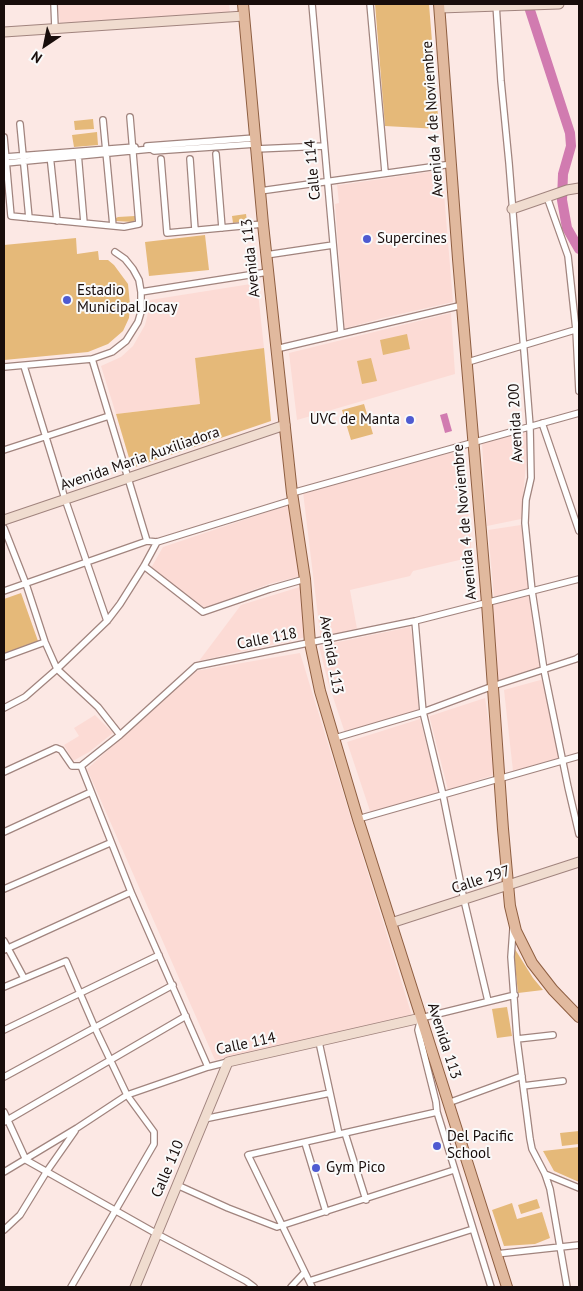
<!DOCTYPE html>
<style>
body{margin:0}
#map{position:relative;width:583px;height:1291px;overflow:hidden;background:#fce8e4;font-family:"PT Sans",sans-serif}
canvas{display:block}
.frame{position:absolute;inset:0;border:5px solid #180d0b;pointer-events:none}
.north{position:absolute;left:20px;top:20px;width:50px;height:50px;-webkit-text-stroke:4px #fafafa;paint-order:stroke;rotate:214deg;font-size:14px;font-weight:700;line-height:20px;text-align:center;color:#180d0b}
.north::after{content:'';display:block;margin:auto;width:18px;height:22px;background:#180d0b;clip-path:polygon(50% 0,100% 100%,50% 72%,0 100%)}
</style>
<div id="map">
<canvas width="583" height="1291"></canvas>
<div class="frame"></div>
<div class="north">N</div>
</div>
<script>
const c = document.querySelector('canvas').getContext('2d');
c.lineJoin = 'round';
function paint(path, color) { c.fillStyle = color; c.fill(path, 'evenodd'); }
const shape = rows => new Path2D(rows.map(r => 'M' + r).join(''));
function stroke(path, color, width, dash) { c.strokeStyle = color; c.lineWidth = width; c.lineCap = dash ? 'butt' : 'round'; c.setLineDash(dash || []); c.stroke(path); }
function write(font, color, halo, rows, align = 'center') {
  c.font = font + ' "PT Sans",sans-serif'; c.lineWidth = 4; c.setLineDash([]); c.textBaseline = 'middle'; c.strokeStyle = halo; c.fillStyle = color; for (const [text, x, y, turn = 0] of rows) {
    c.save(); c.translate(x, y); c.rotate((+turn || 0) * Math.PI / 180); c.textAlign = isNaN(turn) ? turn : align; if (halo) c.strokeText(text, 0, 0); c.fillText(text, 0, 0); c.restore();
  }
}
paint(shape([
 [58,4,229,4,230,13,60,23],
 [442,170,453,302,383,318,343,329,342,325,344,324,335,204,339,203,337,184,340,185],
 [257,283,264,348,195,358,200,404,116,414,101,366,121,357,133,346,145,325,149,309,150,300],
 [451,313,455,374,297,420,289,353],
 [529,431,521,519,487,526,482,443],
 [463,450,472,557,413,571,410,576,350,590,357,629,321,641,303,492,368,475,368,473],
 [291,504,301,576,269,584,205,608,151,568,163,547],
 [521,525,529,589,494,597,488,530],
 [303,586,307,637,199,661,241,605],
 [529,595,543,671,497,682,493,604],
 [410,627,415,648,419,710,345,733,328,682,319,646],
 [300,653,412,1016,315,1040,215,1060,87,769,195,671],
 [544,679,560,758,513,771,504,690],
 [485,698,497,774,448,790,430,719,430,716],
 [95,715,113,733,89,752,73,761,64,745,79,736,74,728],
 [420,719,439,793,371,814,347,742]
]), '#fcdbd5');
paint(shape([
 [375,4,429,4,439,129,385,126],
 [93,119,94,129,75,130,74,121],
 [97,132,98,145,74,147,72,135],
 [246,214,247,221,233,223,232,216],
 [135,216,135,220,133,222,116,221,116,218,118,217],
 [205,235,209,270,149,276,145,242],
 [76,238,77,254,98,251,99,260,108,260,114,265,128,284,130,305,129,318,123,331,108,344,88,352,4,360,4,245],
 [407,334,410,349,383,355,380,340],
 [264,348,271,421,132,468,116,414,200,404,195,358],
 [371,358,377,381,362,384,357,361],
 [364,404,373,434,351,440,342,410],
 [21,593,38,641,4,654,4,599],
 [513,946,533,978,543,990,518,993],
 [507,1007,512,1036,497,1038,492,1009],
 [579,1131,579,1144,562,1146,560,1133],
 [579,1147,579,1182,554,1171,543,1151],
 [537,1199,540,1208,521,1214,518,1205],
 [512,1203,517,1219,542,1212,550,1238,535,1244,504,1246,492,1210]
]), '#e5b979');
paint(shape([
 [447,413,452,431,445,433,440,415]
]), '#d17bb0');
stroke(shape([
 [528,4,570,133,571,146,563,174,562,200,567,228,579,249]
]), '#d17bb0', 10);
const street = shape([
 [54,4,55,28],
 [312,4,341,333],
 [370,4,385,172],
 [496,4,501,81,509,163,530,426,531,478,526,500,525,523,532,591,544,670,568,787,579,834],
 [103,120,113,226],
 [20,124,29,218],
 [4,137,11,216,124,227,139,224,130,117],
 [147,146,255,138],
 [256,149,324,146],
 [78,153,84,223],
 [216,154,222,228],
 [50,155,57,221],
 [5,157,135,147],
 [161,159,167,233,263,224],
 [190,159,195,230],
 [6,163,151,149,154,151,256,144],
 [260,191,452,164],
 [547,197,568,256,576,330,579,391],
 [266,255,333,245],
 [141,292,268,272],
 [276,349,463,305],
 [92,359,147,541],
 [468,362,578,329],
 [24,366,65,499,107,621],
 [4,367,92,359,112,352,126,341,138,322,141,312,141,292,139,280,133,269,125,259,115,252],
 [542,423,579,531],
 [4,450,109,416],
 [292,493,579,413],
 [4,528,26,584,45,642,57,669,98,707,120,735],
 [144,566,203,612,270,589,305,579],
 [4,591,147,541,157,542,293,500],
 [415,621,423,712,443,795,464,900,488,1001],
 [4,657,45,642],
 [4,708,25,697,57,669,107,621,120,604,144,566,157,542],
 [335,738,423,712,493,686,576,659,579,657],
 [81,766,120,735,196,666,415,621,579,579],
 [81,766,131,892,208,1067],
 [4,772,56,748,61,750,72,766,81,766],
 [358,819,579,756],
 [4,832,91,792],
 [4,889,110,843],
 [513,929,511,957,517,1039,530,1139,532,1149,545,1174,550,1189,567,1287],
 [4,941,24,978],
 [4,950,131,892],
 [4,987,66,961,95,1028,127,1095,154,1132,154,1144,71,1287],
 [4,1030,159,955],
 [517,1039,553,1035],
 [319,1042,339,1134],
 [4,1077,173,985],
 [523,1086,563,1081],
 [448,1103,522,1076],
 [4,1112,26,1160,157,1234,246,1281,254,1287],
 [204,1119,330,1093],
 [4,1122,186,1016],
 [345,1133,366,1200],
 [305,1143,326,1212],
 [4,1172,77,1128,127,1095,208,1067,228,1062],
 [545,1174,579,1188],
 [177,1185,228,1208,277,1227,454,1170],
 [4,1230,20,1215,47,1171,75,1131],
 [496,1254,579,1245],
 [309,1281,473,1229],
 [291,1287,304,1273],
 [312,1287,248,1155,437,1112],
 [491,1287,437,1112,436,1102,418,1030,421,1018,515,995]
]);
const secondary = shape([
 [440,8,559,4],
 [4,32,244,16],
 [512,209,567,190,579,188],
 [4,520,285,425],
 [391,923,579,862],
 [135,1287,228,1062,421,1018]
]);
const primary = shape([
 [243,4,263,224,292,493,305,579,310,643,320,691,358,819,507,1287],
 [439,4,458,259,487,603,503,829,510,906,516,931,532,963,553,990,579,1017]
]);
stroke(street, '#a1847e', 8);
stroke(secondary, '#a1847e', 11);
stroke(primary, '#8e5e41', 12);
stroke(street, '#fff', 5.5);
stroke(secondary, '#f0dccf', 9);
stroke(primary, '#e1b99e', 10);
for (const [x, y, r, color] of [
 [367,239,5,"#4e5bd1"],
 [67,300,5,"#4e5bd1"],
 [410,420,5,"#4e5bd1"],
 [437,1146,5,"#4e5bd1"],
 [316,1168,5,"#4e5bd1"]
]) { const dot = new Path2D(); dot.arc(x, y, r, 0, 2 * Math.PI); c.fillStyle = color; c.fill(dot); stroke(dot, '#fafafa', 2); }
write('15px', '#180d0b', '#fafafa', [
 ["Avenida 4 de Noviembre",433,119,-94],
 ["Calle 114",313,170,-95],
 ["Avenida 113",251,258,-96],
 ["Avenida 200",516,423,-93],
 ["Avenida Maria Auxiliadora",140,459,-19],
 ["Avenida 4 de Noviembre",465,522,-95],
 ["Calle 118",267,639,-11],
 ["Avenida 113",331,655,80],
 ["Calle 297",481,880,-18],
 ["Avenida 113",444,1041,72],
 ["Calle 114",246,1044,-12],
 ["Calle 110",168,1169,-67]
]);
write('15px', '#180d0b', '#fafafa', [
 ["Supercines",377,239],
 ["Estadio",77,291],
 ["Municipal Jocay",77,308],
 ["UVC de Manta",400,420,"right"],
 ["Del Pacific",447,1137],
 ["School",447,1154],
 ["Gym Pico",326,1168]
], 'left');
</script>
